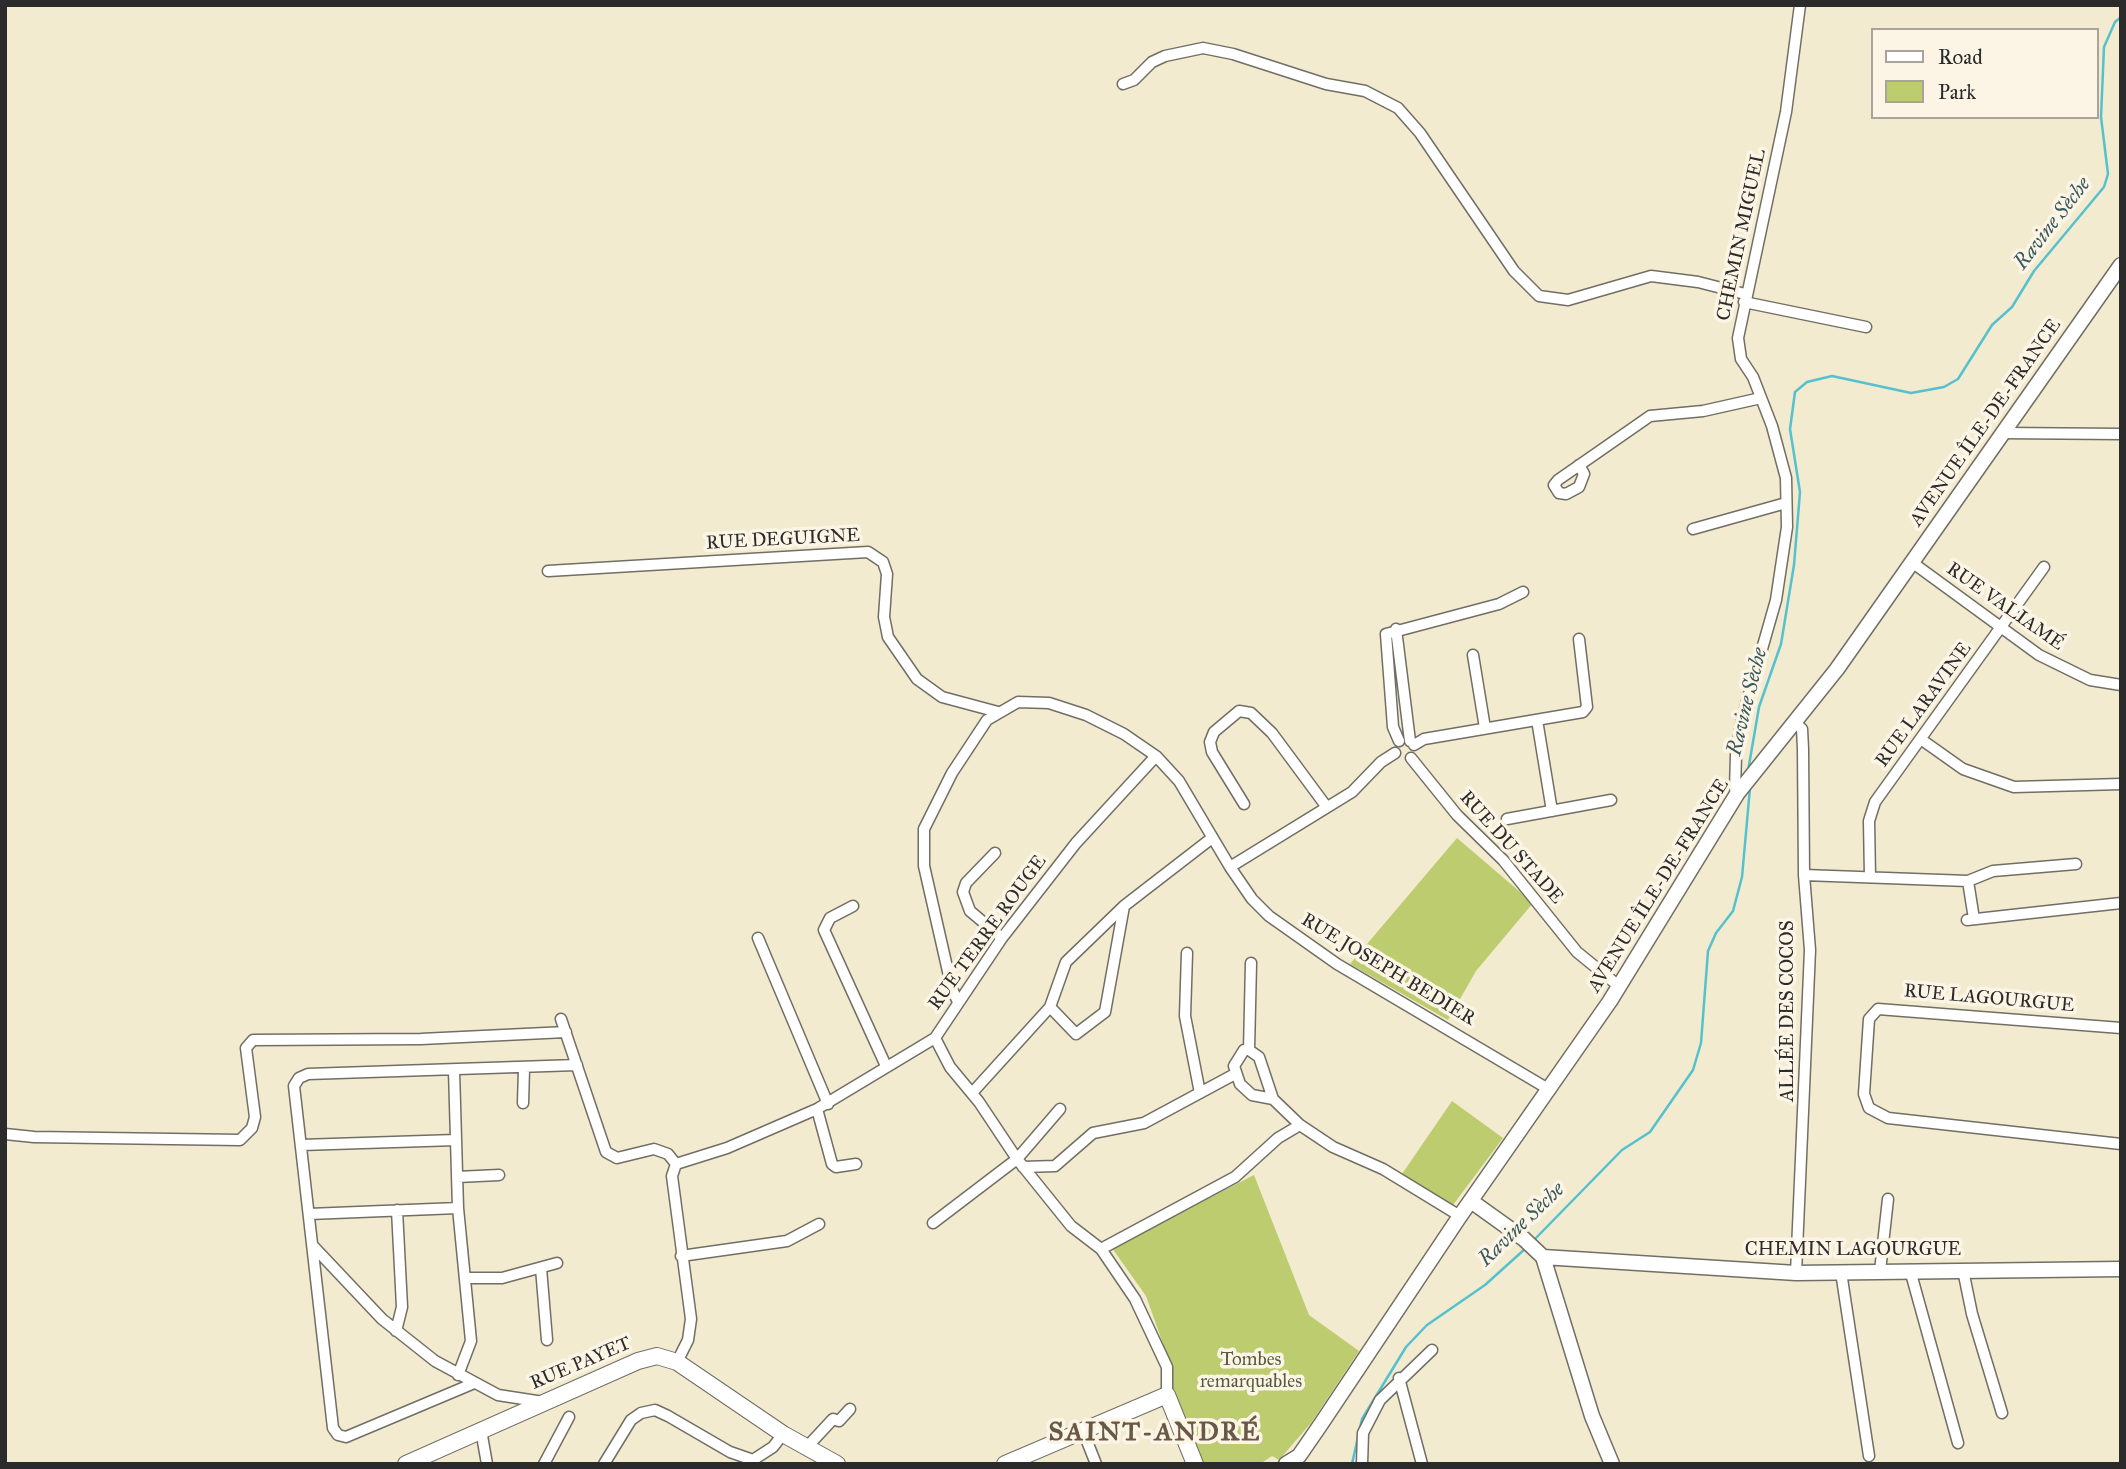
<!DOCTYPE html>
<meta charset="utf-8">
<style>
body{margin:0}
#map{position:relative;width:2126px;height:1469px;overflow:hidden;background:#f2ebd0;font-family:"IM FELL Great Primer",serif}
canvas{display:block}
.frame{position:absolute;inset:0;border:7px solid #2b2b2b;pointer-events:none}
.legend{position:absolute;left:1871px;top:28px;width:228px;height:91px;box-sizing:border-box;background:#fcf5e5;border:2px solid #a8a49b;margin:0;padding:9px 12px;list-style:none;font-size:21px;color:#2b2b2b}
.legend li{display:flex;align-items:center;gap:14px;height:35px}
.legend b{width:35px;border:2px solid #a8a49b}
</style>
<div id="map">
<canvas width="2126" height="1469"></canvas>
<div class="frame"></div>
<ul class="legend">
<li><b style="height:9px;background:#fff"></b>Road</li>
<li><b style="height:19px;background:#bccc6f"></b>Park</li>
</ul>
</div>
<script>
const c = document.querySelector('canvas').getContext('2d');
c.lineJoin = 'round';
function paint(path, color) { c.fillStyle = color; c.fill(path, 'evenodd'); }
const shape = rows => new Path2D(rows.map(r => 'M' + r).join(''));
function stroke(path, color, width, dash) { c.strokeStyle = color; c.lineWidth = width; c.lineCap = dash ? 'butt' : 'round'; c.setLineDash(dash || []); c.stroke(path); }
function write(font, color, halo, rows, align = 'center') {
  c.font = font + ' "IM FELL Great Primer",serif'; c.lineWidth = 7; c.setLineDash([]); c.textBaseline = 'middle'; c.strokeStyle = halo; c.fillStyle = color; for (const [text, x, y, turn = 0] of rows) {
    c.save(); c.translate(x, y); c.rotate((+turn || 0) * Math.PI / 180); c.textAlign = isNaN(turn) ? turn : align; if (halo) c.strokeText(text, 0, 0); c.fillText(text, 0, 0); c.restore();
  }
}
paint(shape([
 [1457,838,1533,903,1476,971,1448,1020,1350,964],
 [1452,1101,1503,1138,1453,1205,1441,1200,1402,1174],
 [1254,1175,1309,1315,1359,1351,1311,1423,1279,1460,1272,1456,1260,1464,1203,1464,1173,1391,1172,1369,1146,1296,1112,1248]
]), '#bccc6f');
stroke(shape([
 [1748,771,1759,707,1781,644,1794,565,1800,492,1790,429,1795,392,1807,382,1832,376,1911,393,1944,387,1958,379,1992,325,2012,307,2034,271,2104,187,2108,174,2101,117,2104,47,2115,22,2121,17],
 [1533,1241,1622,1150,1650,1132,1693,1070,1701,1043,1708,951,1716,933,1733,911,1742,877,1750,788],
 [1352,1464,1362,1419,1406,1347,1427,1325,1485,1285,1526,1248]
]), '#55c1ce', 2.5);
const minor = shape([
 [1123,84,1134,80,1152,62,1165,56,1203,48,1233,54,1326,84,1365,91,1398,108,1420,133,1514,271,1539,296,1568,300,1651,276,1698,282,1745,294],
 [1744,302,1866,327],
 [2002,433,2121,434],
 [1579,465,1584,474,1579,487,1566,494,1559,493,1554,485,1558,480,1650,416,1703,411,1761,398],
 [1693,529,1786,503],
 [1913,563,2039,655,2090,680,2121,685],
 [548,571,868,552,883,562,887,574,884,617,888,637,917,679,942,697,998,712],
 [1396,629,1410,741],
 [1473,655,1485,728],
 [1537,720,1552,811],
 [1796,723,1802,729,1803,749,1804,875,1810,950,1796,1273],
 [1922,740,1963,769,2014,787,2121,784],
 [1399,741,1393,727,1386,634,1499,604,1523,592],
 [1414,745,1424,739,1583,712,1587,707,1579,639],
 [1411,758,1457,815,1503,860,1577,952,1620,987],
 [1737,794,1735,789,1736,755,1742,719,1776,600,1787,527,1786,478,1772,426,1753,377,1741,359,1738,338,1786,112,1800,5],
 [1244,804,1212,752,1210,742,1214,732,1239,711,1251,713,1272,733,1326,806],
 [1507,819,1611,800],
 [995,853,966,883,963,892,970,911,1002,938],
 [1230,867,1352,792,1381,762,1395,753],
 [1804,875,1968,881,1993,871,2076,864],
 [1870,877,1869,821,1875,802,2044,567],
 [1968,881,1974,919],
 [853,906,830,918,824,930,886,1066],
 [1967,920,2121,903],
 [758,938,828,1104],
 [1187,953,1185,1016,1200,1093],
 [958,1002,952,989,924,866,924,829,952,773,987,720,1018,702,1049,703,1086,715,1124,734,1156,756,1179,781,1230,867,1252,899,1269,916,1337,964,1550,1090],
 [1050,1007,1076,1034,1105,1012,1124,906],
 [561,1019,606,1152,617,1158,654,1149,668,1154,676,1164],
 [2121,1028,1878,1009,1869,1019,1864,1094,1869,1108,1888,1118,2121,1144],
 [935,1038,950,1067,979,1102,1017,1159,1071,1226,1101,1249,1135,1299,1167,1367,1167,1395],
 [1249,1050,1251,963],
 [454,1070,458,1208,471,1341,458,1375],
 [972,1093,1050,1007,1066,962,1124,906,1212,838],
 [1273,1099,1252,1095,1240,1084,1234,1066,1244,1050,1249,1050,1259,1057,1273,1099,1300,1125,1333,1147,1383,1169,1460,1216],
 [523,1103,524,1069],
 [817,1109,832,1164,836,1167,856,1164],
 [5,1134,34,1137,240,1140,252,1128,255,1117,246,1048,253,1040,421,1039,566,1032],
 [301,1145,456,1140],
 [676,1164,727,1148,817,1109,935,1038,1002,938,1076,843,1156,756],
 [676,1164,672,1176,691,1319,688,1340,677,1362],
 [1023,1167,1055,1166,1093,1133,1144,1123,1235,1074],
 [457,1177,499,1175],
 [309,1214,458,1208],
 [933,1223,1017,1159,1060,1109],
 [314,1247,382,1319,435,1361,498,1395,543,1402],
 [1101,1249,1235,1177,1278,1138,1300,1125],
 [681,1256,787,1241,819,1224],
 [541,1268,547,1340],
 [1910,1270,1958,1443],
 [1963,1270,1972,1314,2002,1413],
 [1880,1271,1888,1199],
 [1841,1272,1869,1456],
 [465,1278,502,1278,557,1263],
 [396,1331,402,1307,397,1210],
 [1399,1378,1422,1464],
 [472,1384,346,1437,338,1435,333,1428,294,1086,299,1078,308,1074,577,1065],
 [481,1430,487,1464],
 [1083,1431,1096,1464],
 [807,1447,833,1419,839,1421,850,1409],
 [544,1464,569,1417],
 [604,1464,631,1420,641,1413,655,1410,668,1416,730,1452,753,1460,773,1447,783,1434],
 [1362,1464,1363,1433,1380,1400,1432,1350]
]);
const tertiary = shape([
 [1471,1201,1524,1239,1543,1257,1592,1416,1612,1464],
 [1543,1257,1796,1273,2121,1269],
 [1286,1464,1299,1456,1321,1424,1460,1216,1610,1001,1737,794,1837,669,2121,265]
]);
const secondary = shape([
 [406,1464,638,1361,657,1356,677,1362,783,1434,837,1464],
 [1005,1464,1167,1395,1195,1464]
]);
stroke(minor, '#716e65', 13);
stroke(tertiary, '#716e65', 17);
stroke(secondary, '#716e65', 18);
stroke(minor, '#fff', 10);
stroke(tertiary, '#fff', 14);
stroke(secondary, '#fff', 16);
write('19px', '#2b2b2b', '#fcf5e5', [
 ["CHEMIN MIGUEL",1742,235,-78],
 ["AVENUE ÎLE-DE-FRANCE",1986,423,-55],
 ["RUE DEGUIGNE",783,540,-3],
 ["RUE VALIAMÉ",2005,607,35],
 ["RUE LARAVINE",1924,705,-54],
 ["RUE DU STADE",1511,848,48],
 ["AVENUE ÎLE-DE-FRANCE",1659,886,-58],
 ["RUE TERRE ROUGE",988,933,-54],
 ["RUE JOSEPH BEDIER",1388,970,31],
 ["RUE LAGOURGUE",1989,999,5],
 ["ALLÉE DES COCOS",1788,1011,-90],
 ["CHEMIN LAGOURGUE",1853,1250],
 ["RUE PAYET",581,1364,-23]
]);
write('19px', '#565b3f', '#fcf5e5', [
 ["Tombes",1251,1360],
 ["remarquables",1251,1382]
]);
write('italic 21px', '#38585c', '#fcf5e5', [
 ["Ravine Sèche",2053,224,-52],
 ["Ravine Sèche",1748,702,-76],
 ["Ravine Sèche",1522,1225,-44]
]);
c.letterSpacing = '2px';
write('bold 26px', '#6a5846', '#fcf5e5', [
 ["SAINT-ANDRÉ",1155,1434]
]);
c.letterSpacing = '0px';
</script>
